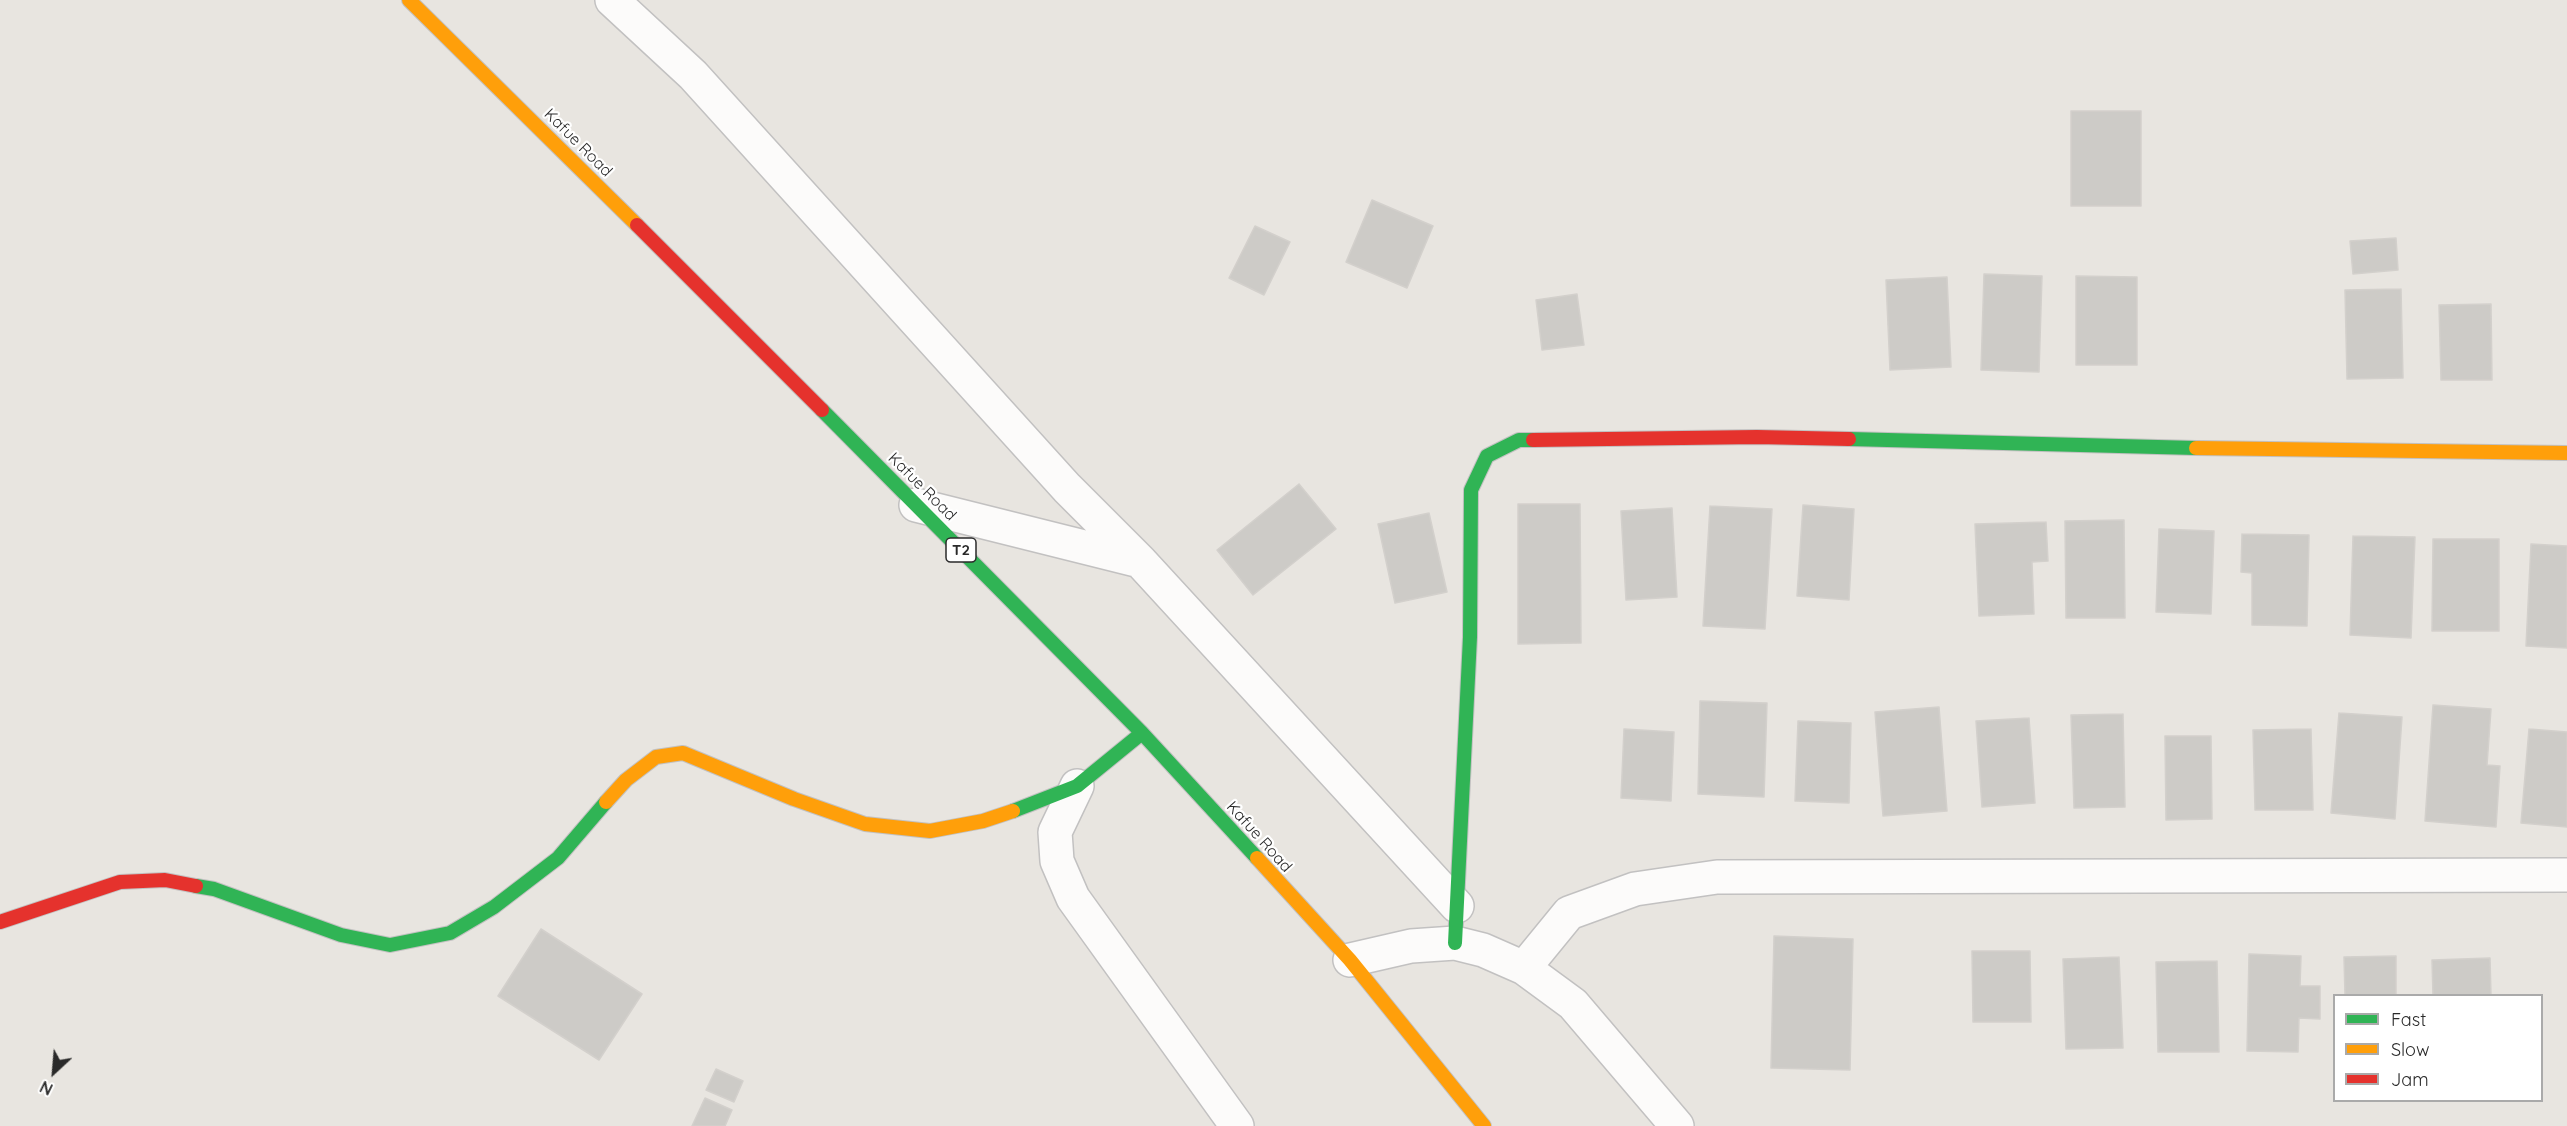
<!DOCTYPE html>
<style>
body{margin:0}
#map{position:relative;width:2567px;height:1126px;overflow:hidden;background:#e8e5e0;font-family:Quicksand,sans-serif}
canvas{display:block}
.legend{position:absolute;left:2333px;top:994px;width:210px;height:108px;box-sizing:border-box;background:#fff;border:2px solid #aaa;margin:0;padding:8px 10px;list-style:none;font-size:18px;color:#2a2a2a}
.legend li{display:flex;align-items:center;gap:12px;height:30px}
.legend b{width:30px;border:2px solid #aaa}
.north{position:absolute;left:24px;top:1042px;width:60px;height:60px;-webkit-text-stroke:4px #fff;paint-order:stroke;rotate:206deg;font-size:16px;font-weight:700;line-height:24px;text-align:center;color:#2a2a2a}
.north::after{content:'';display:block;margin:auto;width:21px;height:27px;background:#2a2a2a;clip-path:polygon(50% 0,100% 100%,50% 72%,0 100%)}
</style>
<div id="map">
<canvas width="2567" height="1126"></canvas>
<ul class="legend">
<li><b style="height:8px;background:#30b455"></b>Fast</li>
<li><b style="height:8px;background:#ff9f0a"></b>Slow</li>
<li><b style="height:8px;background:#e5322d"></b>Jam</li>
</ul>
<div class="north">N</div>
</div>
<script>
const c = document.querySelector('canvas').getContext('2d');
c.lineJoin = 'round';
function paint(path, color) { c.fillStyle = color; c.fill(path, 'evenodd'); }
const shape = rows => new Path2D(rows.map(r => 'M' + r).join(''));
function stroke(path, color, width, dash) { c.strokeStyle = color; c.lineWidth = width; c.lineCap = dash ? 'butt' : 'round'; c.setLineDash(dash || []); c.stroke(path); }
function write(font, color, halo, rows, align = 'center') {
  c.font = font + ' Quicksand,sans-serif'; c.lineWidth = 4.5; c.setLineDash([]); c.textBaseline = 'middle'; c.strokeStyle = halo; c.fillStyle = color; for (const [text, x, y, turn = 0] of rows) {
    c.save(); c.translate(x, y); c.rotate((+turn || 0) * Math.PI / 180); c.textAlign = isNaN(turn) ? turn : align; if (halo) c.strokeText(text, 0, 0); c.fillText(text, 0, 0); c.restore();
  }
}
const building = shape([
 [2071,111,2141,111,2141,206,2071,206,2071,111],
 [1372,200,1433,226,1407,288,1346,262,1372,200],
 [1255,226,1290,242,1264,295,1229,278,1255,226],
 [2396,238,2398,270,2353,274,2350,241,2396,238],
 [1984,274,2042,276,2039,372,1981,370,1984,274],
 [2076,276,2137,277,2137,365,2076,365,2076,276],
 [1947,277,1951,367,1890,370,1886,280,1947,277],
 [2401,289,2403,378,2347,379,2345,290,2401,289],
 [1577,294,1584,345,1542,350,1536,300,1577,294],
 [2491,304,2492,380,2441,380,2439,305,2491,304],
 [1299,484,1336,529,1253,595,1217,550,1299,484],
 [1518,504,1580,504,1581,643,1518,644,1518,504],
 [1803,505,1854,509,1849,600,1797,596,1803,505],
 [1710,506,1772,509,1765,629,1703,626,1710,506],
 [1672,508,1677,597,1626,600,1621,511,1672,508],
 [1429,513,1447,592,1395,603,1378,524,1429,513],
 [2124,520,2125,618,2066,618,2065,521,2124,520],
 [2046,522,2048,561,2032,562,2034,614,1979,616,1975,524,2046,522],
 [2159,529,2214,531,2211,614,2156,612,2159,529],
 [2242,534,2309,535,2307,626,2252,625,2252,573,2241,572,2242,534],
 [2353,536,2415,537,2411,638,2350,635,2353,536],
 [2433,539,2499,539,2499,631,2432,631,2433,539],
 [2531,544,2567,546,2567,648,2526,646,2531,544],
 [1700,701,1767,703,1764,797,1698,794,1700,701],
 [2433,705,2491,709,2487,765,2500,766,2496,827,2425,821,2433,705],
 [1939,707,1947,811,1883,816,1875,712,1939,707],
 [2339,713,2402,717,2395,819,2331,813,2339,713],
 [2123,714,2125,807,2074,808,2071,715,2123,714],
 [2029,718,2035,803,1982,807,1976,721,2029,718],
 [1798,721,1851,723,1849,803,1795,801,1798,721],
 [1624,729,1674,732,1671,801,1621,798,1624,729],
 [2311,729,2313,810,2255,810,2253,730,2311,729],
 [2529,729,2567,732,2567,827,2521,823,2529,729],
 [2165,736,2211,736,2212,819,2166,820,2165,736],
 [541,929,642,994,599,1060,498,996,541,929],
 [1774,936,1853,939,1850,1070,1771,1068,1774,936],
 [1972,951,2030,951,2031,1022,1973,1022,1972,951],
 [2249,954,2301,956,2300,986,2320,986,2320,1019,2299,1018,2298,1052,2247,1051,2249,954],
 [2396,956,2396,996,2345,996,2344,957,2396,956],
 [2119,957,2123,1048,2066,1049,2063,959,2119,957],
 [2490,958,2491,996,2433,996,2432,960,2490,958],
 [2217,961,2219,1052,2158,1052,2156,962,2217,961],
 [716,1069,743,1081,734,1102,706,1090,716,1069],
 [705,1098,732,1110,725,1126,692,1126,705,1098]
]);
paint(building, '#cdcbc7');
stroke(building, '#d3d0cc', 1.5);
const street = shape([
 [612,0,693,75,1067,488,1140,561,1457,906],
 [916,505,1140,561],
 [1077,786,1055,832,1057,861,1073,898,1237,1126],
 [1350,960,1411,946,1455,943,1483,950,1524,968,1573,1004,1677,1126],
 [1524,968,1569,913,1635,889,1717,877,2567,875]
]);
const fast = shape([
 [822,410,1142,733,1257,858],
 [1849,439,2196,448],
 [1013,811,1077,786,1142,733],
 [196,886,214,889,341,935,390,945,450,933,494,907,558,858,606,802],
 [1455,943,1470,637,1471,490,1487,456,1519,440,1533,440]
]);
const slow = shape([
 [409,0,637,225],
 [2196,448,2567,453],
 [606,802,626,780,656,757,683,753,794,799,865,824,930,831,983,821,1013,811],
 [1257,858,1350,960,1484,1126]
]);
const jam = shape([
 [637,225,822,410],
 [1533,440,1757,437,1849,439],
 [0,922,120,882,165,880,196,886]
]);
stroke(street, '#c2c1c1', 36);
stroke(fast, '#c2c1c1', 16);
stroke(slow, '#c2c1c1', 16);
stroke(jam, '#c2c1c1', 16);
stroke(street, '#fcfbfa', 33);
stroke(fast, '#30b455', 14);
stroke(slow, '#ff9f0a', 14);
stroke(jam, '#e5322d', 14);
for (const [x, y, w] of [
 [961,550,30]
]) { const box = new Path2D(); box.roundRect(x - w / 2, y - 12, w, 24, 4.5); c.fillStyle = '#fff'; c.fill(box); stroke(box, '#2a2a2a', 1.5); }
write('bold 15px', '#2a2a2a', null, [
 ["T2",961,550]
]);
write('16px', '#2a2a2a', '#fff', [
 ["Kafue Road",578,143,45],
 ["Kafue Road",922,487,45],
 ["Kafue Road",1259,837,48]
]);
</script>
